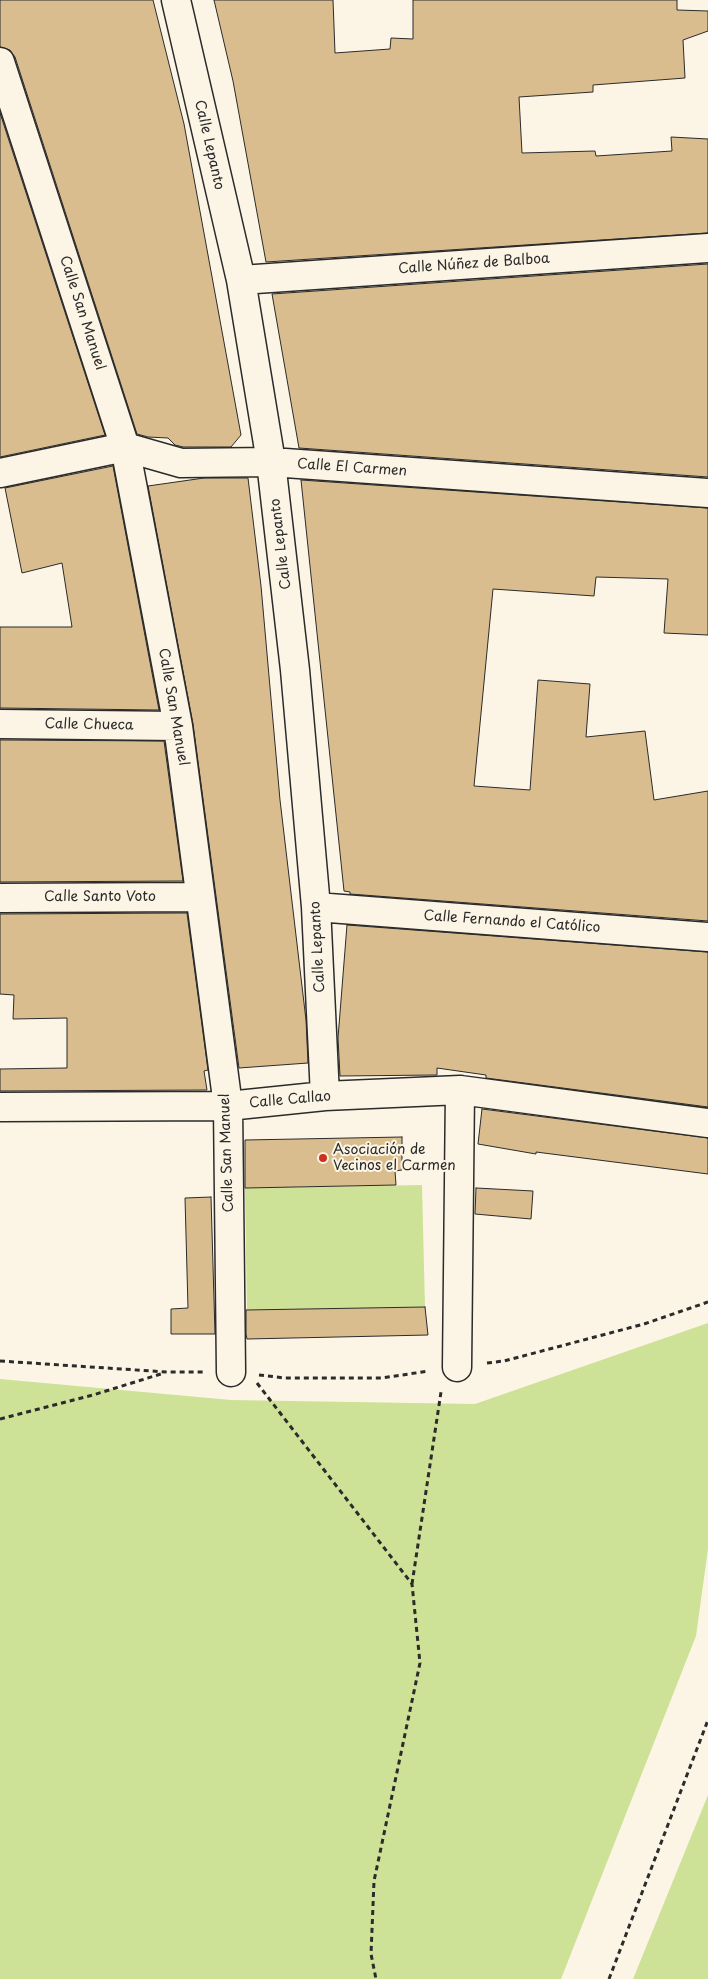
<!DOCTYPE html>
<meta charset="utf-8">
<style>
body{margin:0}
canvas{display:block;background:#fcf5e5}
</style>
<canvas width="708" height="1979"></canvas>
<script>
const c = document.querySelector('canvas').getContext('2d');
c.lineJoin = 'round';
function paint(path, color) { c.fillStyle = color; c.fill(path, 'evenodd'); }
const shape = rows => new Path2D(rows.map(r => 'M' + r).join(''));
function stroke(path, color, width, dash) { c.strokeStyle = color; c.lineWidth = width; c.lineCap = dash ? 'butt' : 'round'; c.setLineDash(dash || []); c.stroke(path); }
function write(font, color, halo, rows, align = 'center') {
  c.font = font + ' "Playpen Sans",sans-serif'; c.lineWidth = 4; c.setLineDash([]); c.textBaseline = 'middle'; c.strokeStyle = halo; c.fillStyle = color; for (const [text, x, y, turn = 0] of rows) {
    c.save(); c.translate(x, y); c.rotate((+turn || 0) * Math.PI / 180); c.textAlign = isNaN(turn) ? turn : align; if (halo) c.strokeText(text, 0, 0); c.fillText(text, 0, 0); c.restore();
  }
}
paint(shape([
 [422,1185,425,1307,247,1310,245,1188],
 [708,1323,708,1549,696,1636,561,1979,0,1979,0,1379,231,1400,475,1404],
 [708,1795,708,1979,633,1979]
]), '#cee297');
const building = shape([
 [0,0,153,0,184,124,241,435,231,447,183,447,175,445,168,438,148,437,137,434,15,57,10,50,0,47,0,0],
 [214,0,333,0,335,53,390,49,391,38,413,39,413,0,677,0,677,10,708,11,708,31,683,40,685,78,593,85,593,92,519,97,522,153,595,151,596,156,672,151,671,137,708,139,708,233,266,262,233,81,214,0],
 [0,113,105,435,0,457,0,113],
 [708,264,708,477,299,448,272,294,708,264],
 [113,466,159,710,0,708,0,627,72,627,62,563,22,573,5,488,113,466],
 [204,478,248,478,261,586,280,800,306,1020,308,1063,239,1068,193,724,148,486,204,478],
 [301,480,708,508,708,635,664,633,668,579,596,577,594,596,493,589,474,786,530,790,538,680,590,684,586,737,645,731,654,800,708,791,708,921,350,894,350,892,344,891,301,480],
 [0,740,164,741,183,881,0,882,0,740],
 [187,913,208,1070,204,1071,207,1090,0,1091,0,1069,67,1068,67,1018,13,1019,14,995,0,994,0,914,187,913],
 [347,925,708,952,708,1107,486,1078,486,1075,437,1068,437,1075,340,1076,338,1038,347,925],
 [482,1109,708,1138,708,1174,536,1152,536,1154,478,1144,482,1109],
 [402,1137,402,1170,395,1171,396,1185,245,1188,245,1140,402,1137],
 [476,1188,533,1191,531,1219,475,1214,476,1188],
 [211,1197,215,1334,171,1334,171,1309,188,1308,185,1198,211,1197],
 [425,1307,428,1335,247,1339,246,1334,246,1310,425,1307]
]);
paint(building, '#dabd8e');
stroke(building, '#2b2b2b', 1);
const minor = shape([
 [176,0,241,280,271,462,295,670,316,907,325,1096],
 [0,62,125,447,178,726,228,1106,231,1372],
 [241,280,708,248],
 [0,473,125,447,181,463,271,462,708,493],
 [0,724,178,726],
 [0,898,199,897],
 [316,907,708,937],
 [0,1107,228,1106,325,1096,460,1090,708,1123],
 [457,1367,460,1090]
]);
stroke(minor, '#2b2b2b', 31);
stroke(shape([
 [0,1361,167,1372,203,1372],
 [487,1363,504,1361,644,1324,708,1302],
 [259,1375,285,1378,382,1378,429,1371],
 [257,1383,412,1584,420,1663,374,1881,371,1954,376,1979],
 [0,1419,93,1395,164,1373],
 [412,1584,441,1392],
 [609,1979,708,1720]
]), '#2b2b2b', 3, [5, 4]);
stroke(minor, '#fcf5e5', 28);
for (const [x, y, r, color] of [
 [323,1158,5,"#c8321e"]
]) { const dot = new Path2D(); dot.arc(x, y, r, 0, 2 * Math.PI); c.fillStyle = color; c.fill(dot); stroke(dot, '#fcf5e5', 2); }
write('14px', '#2b2b2b', '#fcf5e5', [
 ["Calle Lepanto",209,145,77],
 ["Calle Núñez de Balboa",474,264,-4],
 ["Calle San Manuel",82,313,72],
 ["Calle El Carmen",352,468,4],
 ["Calle Lepanto",281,544,-97],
 ["Calle San Manuel",173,707,80],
 ["Calle Chueca",89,725,1],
 ["Calle Santo Voto",100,897],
 ["Calle Fernando el Católico",512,922,4],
 ["Calle Lepanto",318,947,-93],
 ["Calle Callao",290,1100,-5],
 ["Calle San Manuel",227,1153,-92]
]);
write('14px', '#2b2b2b', '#fcf5e5', [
 ["Asociación de",333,1150],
 ["Vecinos el Carmen",333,1166]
], 'left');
</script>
